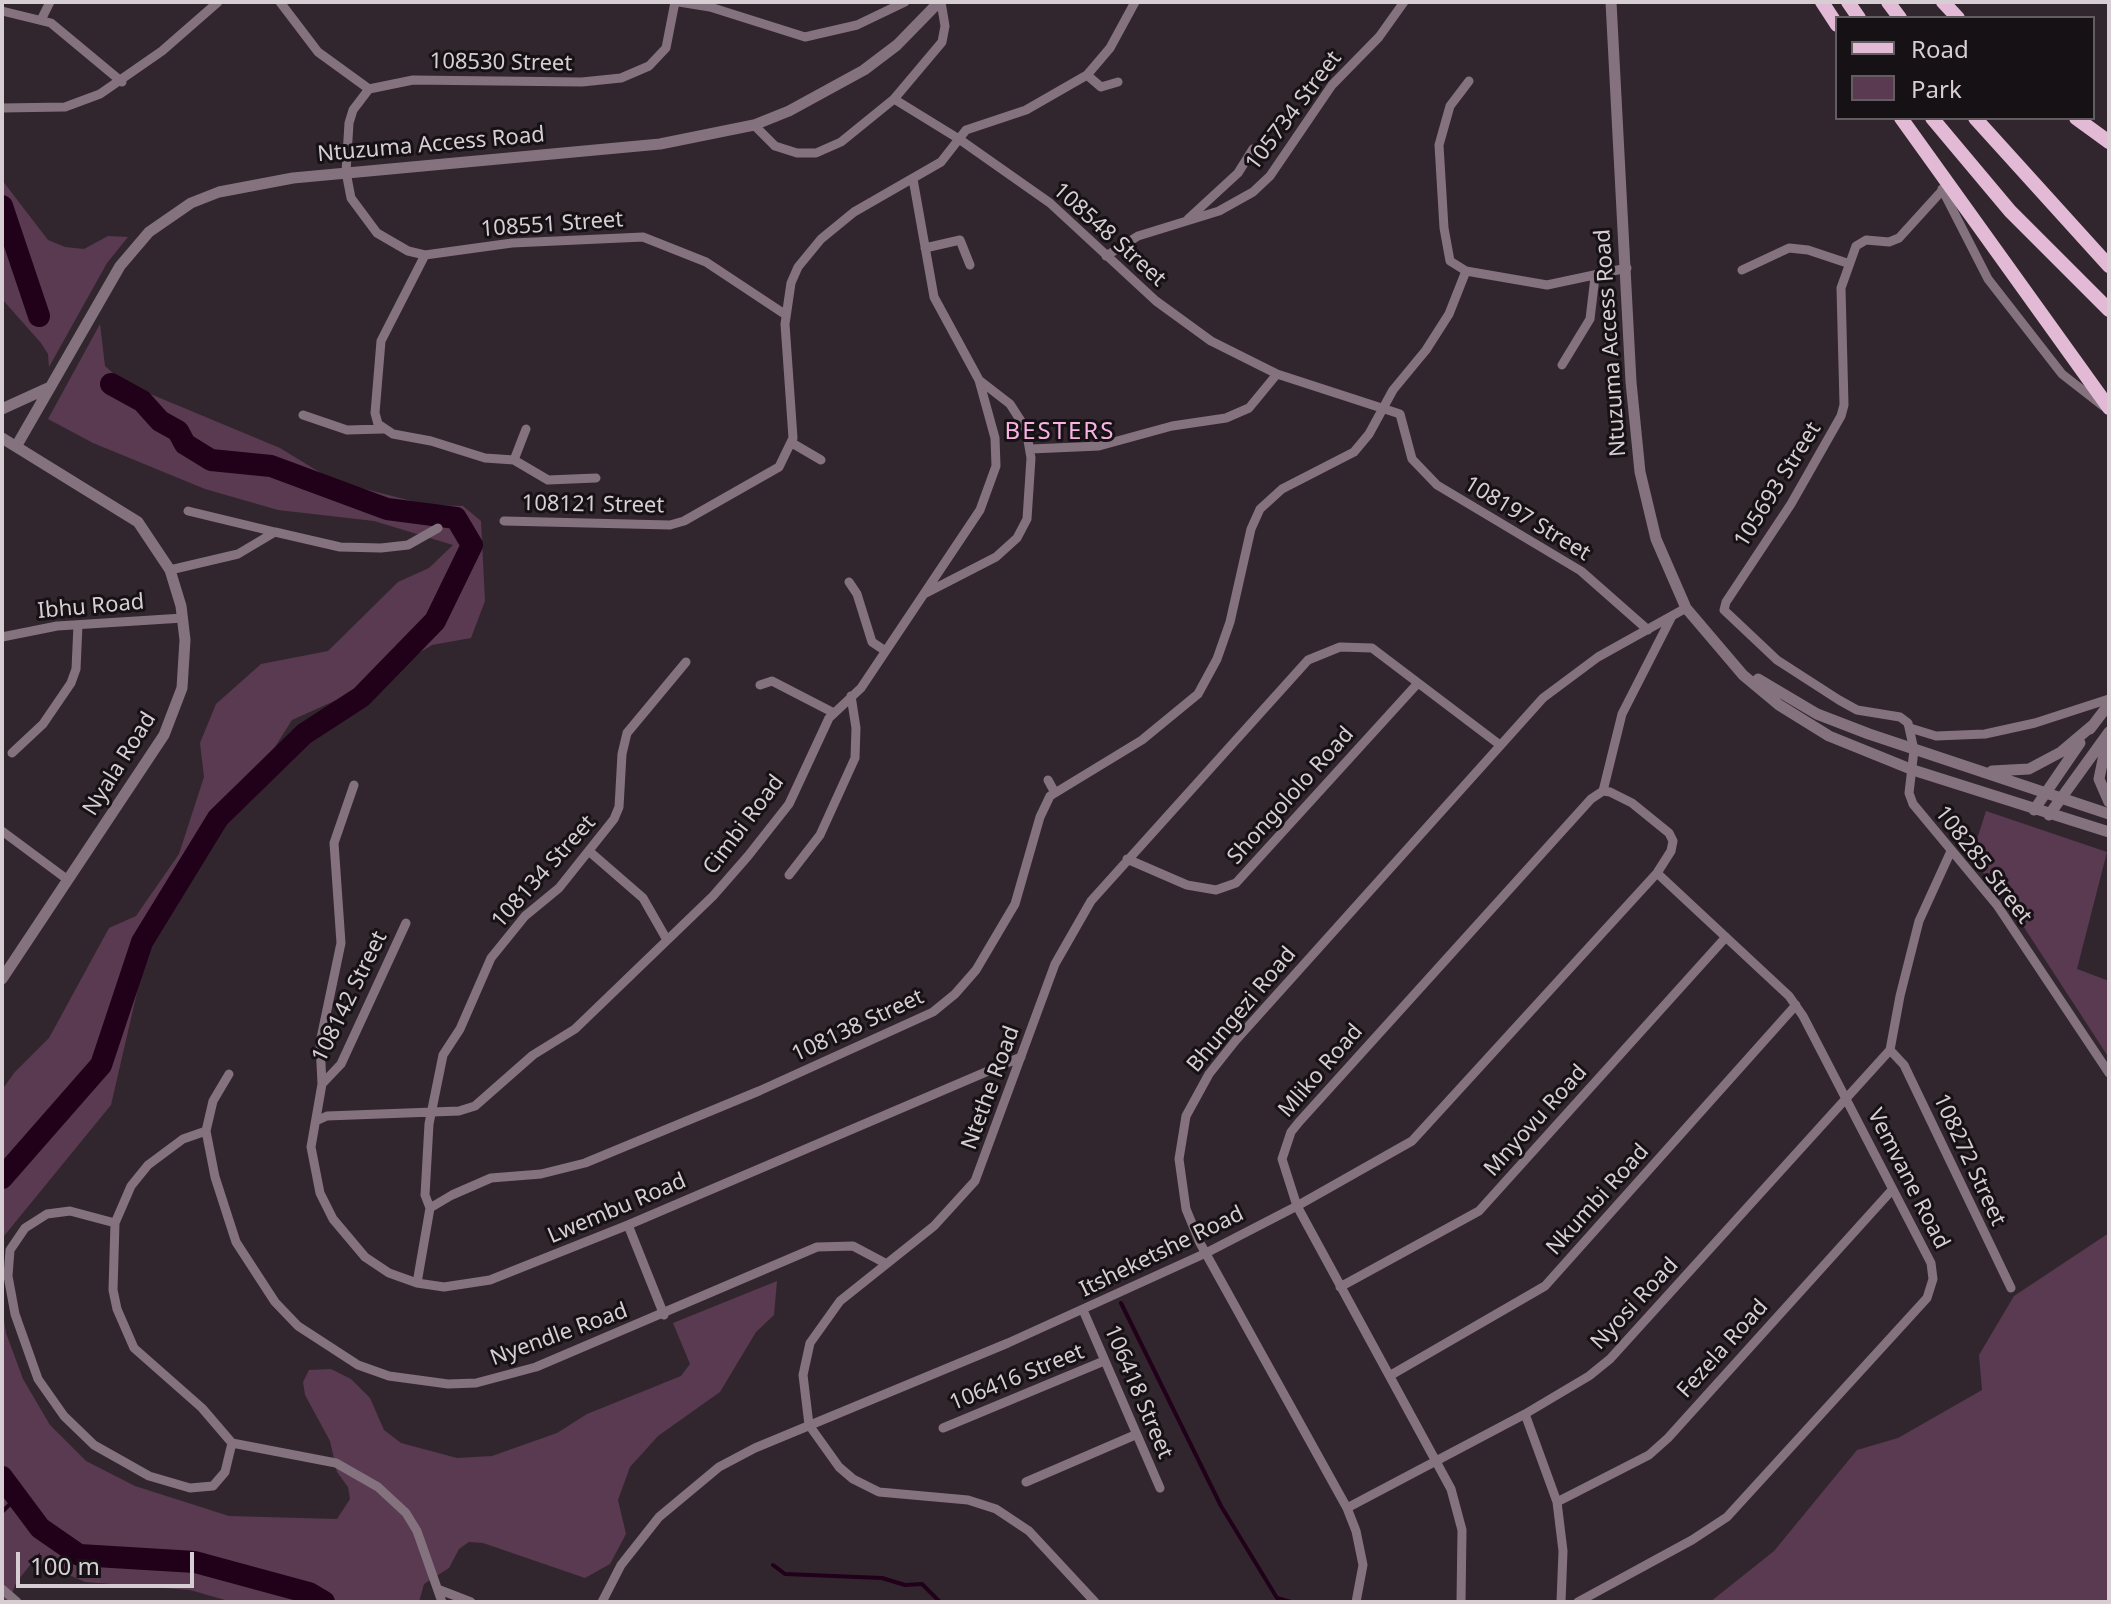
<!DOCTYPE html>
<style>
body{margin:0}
#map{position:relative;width:2111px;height:1604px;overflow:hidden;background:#32262e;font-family:"Noto Sans",sans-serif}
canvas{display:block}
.frame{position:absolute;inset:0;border:4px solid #d7ced4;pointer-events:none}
.legend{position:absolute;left:1835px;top:16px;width:260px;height:104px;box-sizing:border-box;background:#161114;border:2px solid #635d61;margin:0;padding:10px 14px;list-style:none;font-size:24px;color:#d7ced4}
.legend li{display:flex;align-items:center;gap:16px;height:40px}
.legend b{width:40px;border:2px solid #635d61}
.scale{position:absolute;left:16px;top:1552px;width:178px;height:36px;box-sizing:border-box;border:4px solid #d7ced4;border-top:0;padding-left:10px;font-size:24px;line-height:28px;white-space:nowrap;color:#d7ced4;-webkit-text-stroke:6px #161114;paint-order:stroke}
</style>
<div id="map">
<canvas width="2111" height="1604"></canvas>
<div class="frame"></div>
<ul class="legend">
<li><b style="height:10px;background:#e2bad5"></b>Road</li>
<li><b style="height:22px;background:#593a50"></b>Park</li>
</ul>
<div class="scale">100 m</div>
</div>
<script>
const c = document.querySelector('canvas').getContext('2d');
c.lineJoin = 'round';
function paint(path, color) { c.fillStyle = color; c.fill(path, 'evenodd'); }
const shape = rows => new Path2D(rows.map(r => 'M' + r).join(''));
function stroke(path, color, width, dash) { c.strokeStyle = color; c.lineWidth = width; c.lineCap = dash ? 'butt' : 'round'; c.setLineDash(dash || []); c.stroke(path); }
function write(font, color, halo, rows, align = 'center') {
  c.font = font + ' "Noto Sans",sans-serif'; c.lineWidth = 6; c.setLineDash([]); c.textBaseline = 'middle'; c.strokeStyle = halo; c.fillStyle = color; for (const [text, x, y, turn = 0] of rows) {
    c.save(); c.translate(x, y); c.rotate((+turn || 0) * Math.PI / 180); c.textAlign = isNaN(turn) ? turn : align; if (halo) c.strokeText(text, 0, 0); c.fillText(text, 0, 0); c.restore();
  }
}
paint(shape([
 [2,180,48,240,65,247,84,249,108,236,128,237,107,263,49,367,48,354,41,343,2,299],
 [100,324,105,366,124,383,280,448,334,481,427,505,463,506,481,521,485,601,471,638,432,645,352,693,292,720,147,949,111,1105,4,1236,2,1247,2,1090,14,1073,49,1038,109,928,136,916,179,854,204,777,200,743,216,704,261,664,328,651,398,582,429,568,453,545,374,521,278,510,205,489,93,443,48,419],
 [1986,811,2107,852,2077,969,2109,981,2109,1058,2005,898,1965,851,1978,836],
 [2109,1233,2109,1602,1710,1602,1774,1551,1857,1450,1898,1438,1982,1390,1979,1355,2014,1296],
 [777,1281,774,1315,756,1332,720,1392,658,1436,630,1467,618,1500,626,1534,610,1564,585,1578,483,1543,469,1542,459,1549,449,1568,424,1584,419,1602,232,1602,190,1590,85,1582,44,1564,30,1565,16,1583,9,1602,2,1602,2,1307,6,1333,23,1379,50,1425,86,1461,135,1486,229,1516,337,1519,350,1499,348,1487,337,1472,330,1441,305,1395,303,1382,309,1370,331,1369,351,1379,370,1398,384,1430,401,1443,457,1458,492,1456,557,1433,587,1414,681,1376,690,1364,673,1323]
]), '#593a50');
stroke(shape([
 [1121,1303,1221,1506,1277,1598,1291,1602],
 [2,1512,15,1499],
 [773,1565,785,1574,882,1578,905,1585,922,1584,940,1602]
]), '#200119', 4);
stroke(shape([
 [2,206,39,316],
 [2,1178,101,1065,142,942,218,818,304,734,361,697,435,621,472,545,456,518,387,509,271,466,211,460,185,444,178,431,160,421,142,401,111,384],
 [2,1477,40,1528,79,1555,195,1562,309,1593,324,1602]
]), '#200119', 22);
stroke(shape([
 [280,2,318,52,369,89],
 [675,2,666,48,649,66,621,78,582,82,413,80,369,89,353,110,349,123,346,172,351,198,377,233,408,251,425,255,512,243,643,237,706,262,786,315],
 [679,2,710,7,805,37,857,25,905,2],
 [941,2,945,26,942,42,894,99,959,139,1050,203,1156,301,1211,341,1277,374,1400,414,1412,459,1437,485,1581,571,1648,630],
 [2,11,51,23,122,82],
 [41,20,50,2],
 [1087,75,1101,87,1118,82],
 [1469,81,1450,106,1439,145,1444,228,1450,261,1466,271,1547,285,1627,268],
 [2,108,65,107,100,94,162,51,218,2],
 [754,125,775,146,797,153,816,153,841,142,894,99],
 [1948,184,1899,238,1889,242,1866,240,1856,246,1841,288,1844,405,1841,416,1791,504,1726,602,1724,610,1777,660,1839,700,1857,710,1900,717,1908,723,1914,750,1909,793,1913,804,1997,905,2109,1073],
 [1942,189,1988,279,2062,374,2103,406],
 [1188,219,1238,173,1253,149],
 [925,248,960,240,970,265],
 [425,255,381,341,375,413,378,424,393,434,431,441,485,458,514,460,548,480,596,478],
 [1106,256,1138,236,1219,211,1253,192,1270,176,1332,85,1379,37,1404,2],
 [1742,270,1789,248,1808,250,1847,263],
 [1562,365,1590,319,1595,277],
 [303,415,347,430,383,429],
 [792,443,821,460],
 [1031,449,1099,446,1172,426,1226,418,1249,408,1277,374],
 [514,460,526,429],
 [188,511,275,532],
 [504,521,670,525,684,521,779,467,793,438,785,324,791,283,798,267,821,239,854,212,941,162,966,130,1026,110,1087,75,1110,48,1135,2],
 [170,570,238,554,275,532,340,547,381,548,408,545,438,528],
 [849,582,857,594,872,642,884,650],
 [926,593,996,557,1017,538,1027,519,1031,458,1026,429,1010,404,979,380],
 [2,637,57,626,183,618],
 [760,685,772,681,834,713],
 [1910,728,1936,736,1985,734,2035,723,2109,699],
 [12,753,43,724,71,683,76,669,78,625],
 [1048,780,1054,791],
 [354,785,334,843,341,943,320,1043,322,1084,311,1147,320,1193,333,1219,365,1257,389,1273,417,1283,444,1287,490,1280,628,1225,1021,1057],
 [1603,791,1622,714,1672,616],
 [2,831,68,880],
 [590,852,643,898,667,940],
 [1127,859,1187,885,1216,890,1236,883,1418,683],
 [789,875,820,835,855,758,856,728,851,696],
 [1890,1050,1904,1065,2011,1288],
 [229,1074,213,1101,206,1131,215,1177,236,1242,275,1302,298,1326,358,1365,389,1376,448,1384,476,1383,536,1367,817,1247,853,1246,885,1263],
 [322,1084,341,1064,406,923],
 [318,1120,327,1116,459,1111,475,1106,533,1055,575,1029,713,896,748,856,789,804,829,718,861,688,980,510,996,466,995,438,979,380,934,297,913,179],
 [206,1131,183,1139,148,1165,131,1186,115,1223,113,1290,117,1309,134,1348,202,1408,232,1443,336,1463,378,1487,406,1513,417,1531,442,1602],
 [430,1208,425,1195,429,1124,443,1055,460,1029,491,958,525,916,559,888,614,819,619,807,622,754,627,733,686,662],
 [115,1223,70,1211,47,1214,25,1228,10,1250,8,1276,15,1314,38,1379,64,1416,94,1445,149,1476,190,1488,213,1486,225,1472,232,1443],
 [628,1225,664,1315],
 [417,1283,430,1208,452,1195,491,1178,541,1174,585,1163,759,1091,933,1012,955,994,976,970,1015,904,1040,817,1050,796,1142,740,1198,694,1217,659,1230,622,1251,529,1260,509,1282,489,1354,452,1369,434,1393,390,1426,350,1449,314,1466,271],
 [1340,1287,1479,1211,1726,937],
 [1083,1310,1160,1488],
 [1391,1375,1545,1286,1796,1005],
 [1525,1414,1557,1502,1563,1551,1561,1602],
 [943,1428,1104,1361],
 [1026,1482,1135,1435],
 [1557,1502,1649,1455,1668,1438,1892,1190],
 [1347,1508,1525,1414,1589,1376,1610,1359,1890,1050,1900,996,1919,921,1951,851],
 [2,1589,17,1602],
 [440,1590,471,1602],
 [602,1602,621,1565,659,1517,719,1467,755,1448,1008,1343,1206,1253,1297,1206,1412,1141,1657,873,1671,851,1673,841,1669,833,1632,803,1610,792,1603,791,1591,799,1299,1122,1291,1132,1282,1159,1297,1206,1451,1489,1462,1530,1461,1602],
 [1095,1602,1029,1531,996,1509,968,1500,879,1492,853,1479,839,1467,809,1425,803,1375,810,1343,840,1301,934,1226,975,1181,1055,964,1091,901,1308,660,1340,647,1372,648,1500,745],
 [1356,1602,1363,1565,1356,1531,1347,1508,1200,1243,1186,1209,1179,1159,1186,1116,1209,1074,1236,1040,1543,698,1598,657,1686,608],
 [1578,1602,1692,1540,1727,1517,1927,1298,1933,1279,1931,1263,1803,1016,1789,996,1657,873]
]), '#85727f', 9);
stroke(shape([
 [1611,2,1631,382,1640,472,1656,539,1686,608,1743,675,1779,705,1829,736,1913,770,2109,832],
 [2,409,48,388],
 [2,438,138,522,170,570,181,606,185,640,182,688,164,735,2,979],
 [17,445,120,266,149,232,191,203,219,192,293,178,660,144,754,125,789,111,864,70,897,45,939,2],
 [1758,679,1817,714,1869,734,2109,814],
 [2090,729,2109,704],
 [2107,740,2099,779,2109,802],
 [1992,771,2029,769,2061,752,2093,725],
 [2034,810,2080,743],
 [2049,815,2109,732]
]), '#85727f', 11);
stroke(shape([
 [1822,2,1837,25],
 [1848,2,1859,18],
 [1888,2,1900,18],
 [1943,2,1958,18],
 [1901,118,2109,408],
 [1932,118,2010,211,2109,310],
 [1975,118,2109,266],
 [2076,118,2109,142]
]), '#e2bad5', 14);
write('22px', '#d7ced4', '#161114', [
 ["108530 Street",501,63,1],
 ["105734 Street",1294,111,-53],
 ["Ntuzuma Access Road",431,145,-5],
 ["108551 Street",552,225,-4],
 ["108548 Street",1109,235,42],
 ["Ntuzuma Access Road",1611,343,-94],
 ["105693 Street",1778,485,-58],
 ["108121 Street",593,505,1],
 ["108197 Street",1527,519,31],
 ["Ibhu Road",91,607,-5],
 ["Nyala Road",120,764,-58],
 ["Shongololo Road",1291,796,-48],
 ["Cimbi Road",744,825,-53],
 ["108285 Street",1983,865,52],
 ["108134 Street",544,872,-48],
 ["108142 Street",350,997,-64],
 ["Bhungezi Road",1242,1010,-50],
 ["108138 Street",858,1026,-25],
 ["Mliko Road",1321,1071,-49],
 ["Ntethe Road",991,1088,-70],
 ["Mnyovu Road",1536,1121,-48],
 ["108272 Street",1969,1160,65],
 ["Vemvane Road",1908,1179,63],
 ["Nkumbi Road",1598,1200,-48],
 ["Lwembu Road",617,1209,-23],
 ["Itsheketshe Road",1162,1252,-26],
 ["Nyosi Road",1635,1304,-47],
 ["Nyendle Road",559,1335,-20],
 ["Fezela Road",1723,1349,-48],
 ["106416 Street",1017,1378,-22],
 ["106418 Street",1138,1392,67]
]);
c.letterSpacing = '2px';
write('24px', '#f8b3e3', '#161114', [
 ["BESTERS",1060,432]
]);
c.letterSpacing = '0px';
</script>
